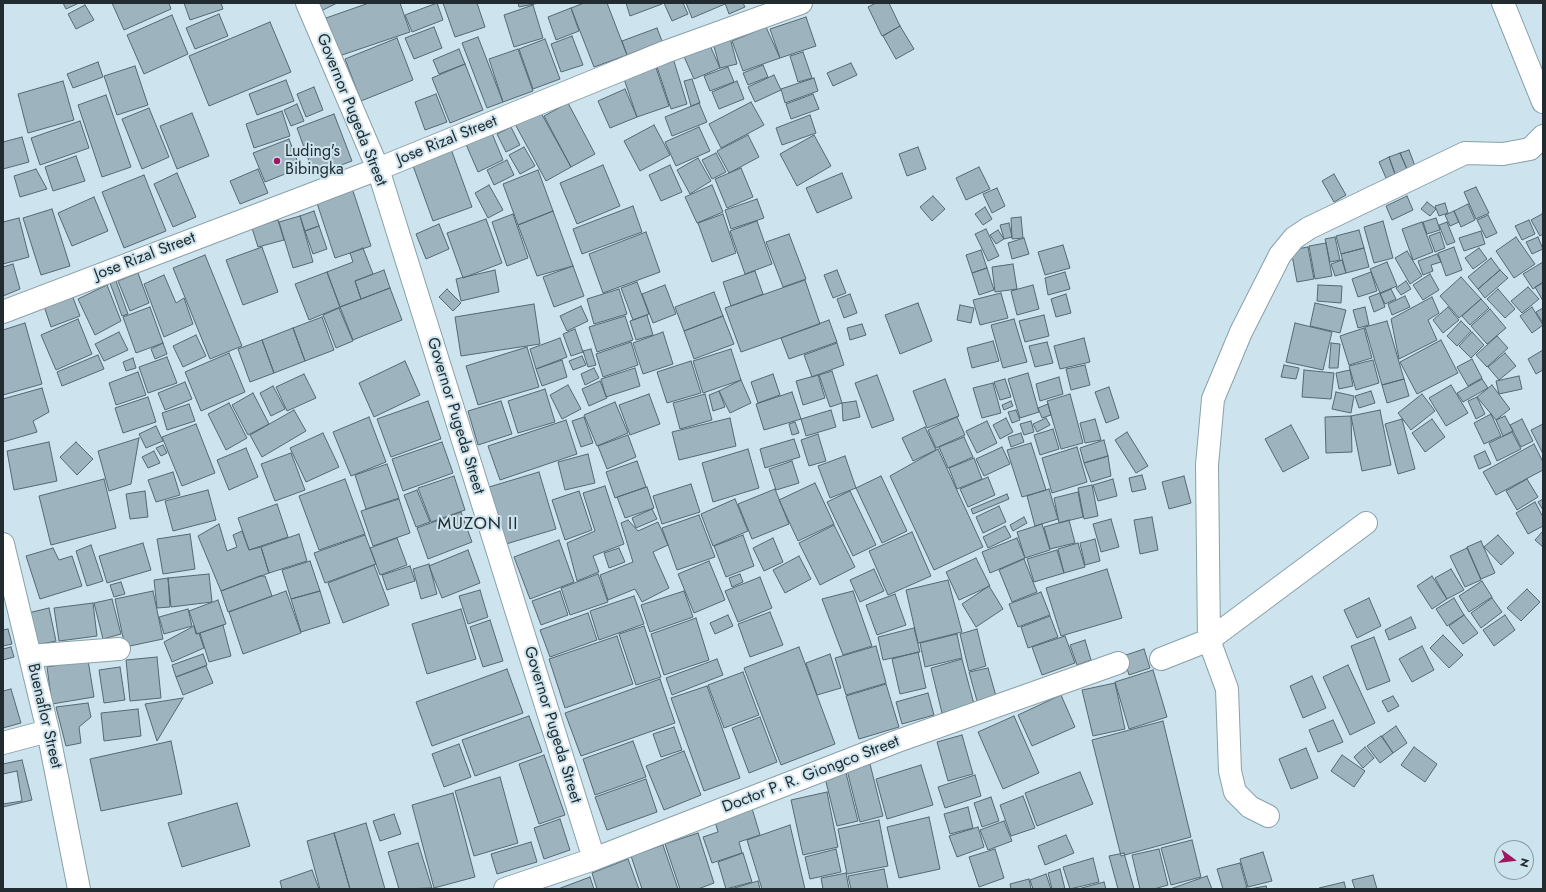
<!DOCTYPE html>
<style>
body{margin:0}
#map{position:relative;width:1546px;height:892px;overflow:hidden;background:#cde4ee;font-family:Jost,sans-serif}
canvas{display:block}
.frame{position:absolute;inset:0;border:4px solid #222b2f;pointer-events:none}
.north{position:absolute;left:1494px;top:840px;width:40px;height:40px;box-sizing:border-box;background:#cde4ee;border:1px solid #899aa2;border-radius:50%;rotate:105deg;font-size:11px;font-weight:700;line-height:16px;text-align:center;color:#222b2f}
.north::after{content:'';display:block;margin:auto;width:14px;height:18px;background:#a11660;clip-path:polygon(50% 0,100% 100%,50% 72%,0 100%)}
</style>
<div id="map">
<canvas width="1546" height="892"></canvas>
<div class="frame"></div>
<div class="north">N</div>
</div>
<script>
const c = document.querySelector('canvas').getContext('2d');
c.lineJoin = 'round';
function paint(path, color) { c.fillStyle = color; c.fill(path, 'evenodd'); }
const shape = rows => new Path2D(rows.map(r => 'M' + r).join(''));
function stroke(path, color, width, dash) { c.strokeStyle = color; c.lineWidth = width; c.lineCap = dash ? 'butt' : 'round'; c.setLineDash(dash || []); c.stroke(path); }
function write(font, color, halo, rows, align = 'center') {
  c.font = font + ' Jost,sans-serif'; c.lineWidth = 4; c.setLineDash([]); c.textBaseline = 'middle'; c.strokeStyle = halo; c.fillStyle = color; for (const [text, x, y, turn = 0] of rows) {
    c.save(); c.translate(x, y); c.rotate((+turn || 0) * Math.PI / 180); c.textAlign = isNaN(turn) ? turn : align; if (halo) c.strokeText(text, 0, 0); c.fillText(text, 0, 0); c.restore();
  }
}
const building = shape([
 [63,3,79,3,66,9,63,3],
 [112,3,169,3,171,9,124,30,112,3],
 [184,3,221,3,223,9,190,20,184,3],
 [317,3,337,3,321,11,317,3],
 [369,3,400,3,410,32,339,56,326,18,369,3],
 [437,3,443,20,412,32,405,15,437,3],
 [443,3,477,3,485,27,455,37,443,3],
 [518,3,539,3,519,7,518,3],
 [584,3,607,3,627,55,594,67,571,8,584,3],
 [626,3,662,3,662,4,630,16,626,3],
 [664,3,683,3,688,14,672,21,664,3],
 [686,3,725,3,725,4,692,18,686,3],
 [725,3,743,3,745,7,729,14,725,3],
 [876,3,889,3,900,26,882,36,868,7,876,3],
 [85,5,94,20,76,29,68,14,85,5],
 [533,5,543,38,514,47,504,15,533,5],
 [571,8,579,31,556,40,548,17,571,8],
 [219,14,228,36,195,49,186,28,219,14],
 [172,15,188,54,144,74,127,35,172,15],
 [806,17,816,46,780,58,770,29,806,17],
 [270,22,291,72,209,106,189,56,270,22],
 [900,26,914,49,896,59,883,36,900,26],
 [434,27,442,48,414,59,405,38,434,27],
 [766,27,780,58,743,71,732,41,766,27],
 [657,28,662,41,627,55,622,41,657,28],
 [572,36,583,65,561,72,551,44,572,36],
 [478,37,503,102,487,108,462,43,478,37],
 [397,38,413,80,361,101,345,59,397,38],
 [730,38,737,64,720,68,713,43,730,38],
 [545,39,560,79,533,89,519,49,545,39],
 [708,41,720,68,694,79,682,52,708,41],
 [459,49,465,64,439,74,433,60,459,49],
 [518,49,533,91,503,102,489,59,518,49],
 [803,52,812,78,798,82,790,56,803,52],
 [673,58,687,104,671,109,656,64,673,58],
 [98,62,103,77,73,88,67,74,98,62],
 [851,63,857,75,833,86,827,73,851,63],
 [465,64,483,110,450,123,432,78,465,64],
 [655,65,669,106,637,117,623,76,655,65],
 [763,65,768,77,748,85,743,73,763,65],
 [135,66,148,105,117,115,104,76,135,66],
 [728,67,734,82,710,91,704,76,728,67],
 [774,75,781,90,755,102,748,87,774,75],
 [814,78,818,91,785,103,781,89,814,78],
 [692,79,700,103,691,106,684,81,692,79],
 [286,80,294,101,257,115,249,94,286,80],
 [63,81,74,120,28,133,18,94,63,81],
 [737,81,744,99,719,109,712,92,737,81],
 [314,87,323,110,306,117,297,94,314,87],
 [625,89,637,117,610,128,598,101,625,89],
 [436,94,447,122,425,130,415,102,436,94],
 [813,94,819,109,791,119,786,104,813,94],
 [106,95,131,167,102,177,78,105,106,95],
 [751,102,764,125,721,148,709,124,751,102],
 [568,103,595,154,571,167,544,116,568,103],
 [699,103,707,122,672,136,665,117,699,103],
 [297,104,304,121,291,126,284,110,297,104],
 [149,108,169,157,142,169,122,119,149,108],
 [282,111,290,136,254,148,246,124,282,111],
 [540,111,571,167,546,181,515,124,540,111],
 [192,113,209,156,177,169,160,126,192,113],
 [334,114,352,161,314,175,297,128,334,114],
 [810,115,816,133,782,145,776,128,810,115],
 [80,121,89,148,40,165,31,138,80,121],
 [654,125,670,155,640,171,624,141,654,125],
 [511,127,520,145,506,152,497,134,511,127],
 [699,127,710,151,676,166,665,142,699,127],
 [491,131,503,160,478,172,465,142,491,131],
 [748,135,759,157,729,173,717,151,748,135],
 [814,135,831,166,797,186,780,154,814,135],
 [22,137,29,162,3,169,3,142,22,137],
 [289,139,300,168,265,182,253,153,289,139],
 [524,147,535,166,520,174,509,155,524,147],
 [918,147,926,169,907,176,899,154,918,147],
 [451,149,472,207,433,221,412,163,451,149],
 [1409,150,1415,166,1407,169,1400,153,1409,150],
 [716,153,726,172,712,179,702,160,716,153],
 [1400,153,1407,169,1395,174,1389,157,1400,153],
 [76,156,85,181,53,191,45,167,76,156],
 [1389,157,1395,174,1386,178,1379,162,1389,157],
 [698,158,711,181,690,194,677,170,698,158],
 [507,160,514,175,494,185,487,170,507,160],
 [603,165,620,206,577,224,560,183,603,165],
 [670,165,682,192,661,201,649,175,670,165],
 [979,167,990,189,966,200,956,178,979,167],
 [741,168,753,197,727,208,715,179,741,168],
 [36,169,47,189,20,197,14,176,36,169],
 [258,169,268,193,240,204,230,181,258,169],
 [538,170,553,211,518,225,503,184,538,170],
 [177,173,196,217,173,227,154,184,177,173],
 [842,173,852,198,817,213,806,188,842,173],
 [1334,174,1346,195,1334,202,1322,181,1334,174],
 [144,175,166,231,124,248,102,192,144,175],
 [489,185,503,210,488,218,475,193,489,185],
 [712,185,723,212,697,223,685,197,712,185],
 [1476,187,1489,213,1476,219,1464,192,1476,187],
 [352,188,371,246,335,258,316,200,352,188],
 [997,188,1005,206,992,213,983,194,997,188],
 [933,196,945,209,932,221,920,207,933,196],
 [1407,196,1413,210,1392,220,1386,206,1407,196],
 [94,197,108,231,72,246,58,213,94,197],
 [757,199,764,218,731,229,725,210,757,199],
 [1427,202,1436,209,1430,216,1421,209,1427,202],
 [1445,203,1448,213,1439,216,1435,206,1445,203],
 [1468,204,1475,220,1461,227,1454,211,1468,204],
 [633,206,642,232,582,254,573,229,633,206],
 [985,207,992,219,983,225,975,214,985,207],
 [52,209,70,266,41,275,23,218,52,209],
 [314,211,319,226,305,231,300,216,314,211],
 [553,211,573,266,537,276,518,225,553,211],
 [1454,211,1459,222,1450,226,1445,215,1454,211],
 [513,214,528,258,507,266,492,222,513,214],
 [723,214,736,253,712,262,698,223,723,214],
 [1542,214,1543,217,1543,234,1540,236,1531,220,1542,214],
 [1488,215,1497,233,1486,238,1477,220,1488,215],
 [300,216,313,262,293,268,279,222,300,216],
 [1021,217,1023,238,1012,239,1011,218,1021,217],
 [19,218,29,257,3,264,3,222,19,218],
 [1436,218,1440,230,1427,234,1423,222,1436,218],
 [486,219,502,263,463,278,447,233,486,219],
 [278,220,284,240,258,247,252,228,278,220],
 [1529,220,1535,234,1522,240,1515,226,1529,220],
 [757,221,772,264,745,274,730,231,757,221],
 [1383,221,1393,258,1374,263,1364,227,1383,221],
 [1422,222,1433,252,1413,260,1402,229,1422,222],
 [1447,222,1455,242,1447,245,1439,225,1447,222],
 [1009,223,1012,237,1004,239,1000,225,1009,223],
 [439,224,449,249,426,259,416,234,439,224],
 [319,226,327,249,313,254,305,231,319,226],
 [986,229,999,256,988,261,975,234,986,229],
 [998,230,1004,239,996,244,990,235,998,230],
 [1359,230,1364,248,1341,254,1336,236,1359,230],
 [1481,231,1485,244,1464,251,1459,238,1481,231],
 [646,232,660,272,603,293,589,254,646,232],
 [1440,232,1445,248,1435,252,1429,236,1440,232],
 [789,234,806,279,783,287,766,242,789,234],
 [1335,237,1340,260,1330,262,1325,239,1335,237],
 [1516,237,1535,264,1514,278,1496,251,1516,237],
 [1538,237,1543,249,1532,254,1526,242,1538,237],
 [1024,238,1029,254,1012,259,1008,243,1024,238],
 [1326,243,1332,276,1315,279,1309,246,1326,243],
 [1063,245,1070,268,1045,275,1038,252,1063,245],
 [262,247,278,292,243,305,226,260,262,247],
 [1308,247,1314,279,1297,282,1291,250,1308,247],
 [1454,247,1462,270,1446,276,1438,253,1454,247],
 [363,248,373,274,355,281,361,299,340,307,327,272,353,262,350,253,363,248],
 [1364,248,1369,267,1346,273,1341,254,1364,248],
 [1479,248,1487,259,1473,269,1465,258,1479,248],
 [981,250,987,268,972,273,966,255,981,250],
 [1407,251,1422,276,1410,284,1395,258,1407,251],
 [1437,254,1441,262,1431,265,1433,271,1423,275,1418,261,1437,254],
 [205,255,242,346,210,359,173,268,205,255],
 [1491,258,1500,270,1478,289,1468,277,1491,258],
 [1342,260,1346,273,1335,276,1331,264,1342,260],
 [1387,262,1397,286,1380,293,1370,269,1387,262],
 [1543,262,1543,282,1533,289,1523,274,1543,262],
 [13,264,20,289,3,296,3,267,13,264],
 [1013,264,1017,289,995,292,992,267,1013,264],
 [573,266,584,296,554,307,543,277,573,266],
 [987,268,994,290,979,295,972,273,987,268],
 [384,270,390,288,361,299,355,281,384,270],
 [495,270,499,292,461,301,456,279,495,270],
 [837,270,846,293,833,298,824,275,837,270],
 [1500,270,1508,278,1485,298,1478,289,1500,270],
 [755,271,763,294,731,306,723,282,755,271],
 [327,272,340,307,309,320,295,284,327,272],
 [1065,272,1070,289,1048,295,1045,278,1065,272],
 [1371,272,1377,291,1358,297,1352,279,1371,272],
 [138,273,149,303,130,311,118,281,138,273],
 [1430,274,1439,290,1423,300,1413,285,1430,274],
 [164,275,176,303,184,298,193,324,164,337,144,284,164,275],
 [1461,277,1481,299,1459,318,1440,296,1461,277],
 [805,280,820,324,741,352,725,308,805,280],
 [116,281,128,314,122,316,110,283,116,281],
 [1406,281,1411,289,1401,295,1396,288,1406,281],
 [637,282,649,314,633,320,621,288,637,282],
 [1543,283,1543,301,1535,287,1543,283],
 [107,285,121,321,95,335,78,299,107,285],
 [665,285,676,314,653,323,642,294,665,285],
 [1033,285,1039,309,1017,315,1011,291,1033,285],
 [1318,285,1342,286,1341,303,1317,301,1318,285],
 [1528,287,1539,299,1522,313,1511,301,1528,287],
 [390,288,402,320,353,340,340,307,390,288],
 [447,289,461,303,453,311,439,297,447,289],
 [619,289,627,314,594,324,587,299,619,289],
 [1391,289,1396,299,1385,304,1380,294,1391,289],
 [1498,289,1515,309,1505,318,1487,299,1498,289],
 [714,292,723,316,684,331,675,307,714,292],
 [1001,293,1008,318,980,325,973,300,1001,293],
 [1380,293,1385,307,1374,312,1369,297,1380,293],
 [850,294,857,313,844,318,837,299,850,294],
 [1066,294,1071,313,1056,317,1051,299,1066,294],
 [72,295,80,316,51,327,44,306,72,295],
 [1405,296,1410,307,1392,315,1388,304,1405,296],
 [1432,297,1439,313,1428,320,1437,340,1399,359,1391,319,1432,297],
 [1481,299,1489,308,1470,325,1462,316,1481,299],
 [918,303,932,341,900,354,885,315,918,303],
 [1315,303,1346,310,1340,333,1310,326,1315,303],
 [534,304,540,344,461,356,455,317,534,304],
 [960,305,974,308,971,323,957,320,960,305],
 [581,306,588,321,567,331,560,316,581,306],
 [150,307,163,343,136,353,123,317,150,307],
 [1365,307,1369,325,1358,328,1353,310,1365,307],
 [1448,307,1459,320,1443,333,1433,320,1448,307],
 [1532,307,1543,325,1532,333,1520,316,1532,307],
 [339,308,353,341,336,348,323,315,339,308],
 [1543,308,1543,323,1536,312,1543,308],
 [1490,309,1506,328,1487,344,1471,326,1490,309],
 [647,315,653,335,636,340,630,321,647,315],
 [1044,315,1049,336,1025,342,1019,321,1044,315],
 [625,316,633,340,597,352,589,327,625,316],
 [723,316,734,344,694,359,684,331,723,316],
 [322,317,334,350,305,361,293,328,322,317],
 [78,319,92,354,56,370,41,335,78,319],
 [1014,319,1027,362,1003,368,991,325,1014,319],
 [829,320,837,342,789,359,781,338,829,320],
 [1387,321,1404,379,1382,385,1365,327,1387,321],
 [1461,321,1471,331,1457,346,1447,336,1461,321],
 [25,323,42,384,3,395,3,330,25,323],
 [1295,323,1332,332,1323,370,1286,362,1295,323],
 [862,324,866,335,850,340,847,328,862,324],
 [293,328,305,361,274,373,262,340,293,328],
 [1364,328,1372,358,1349,365,1340,336,1364,328],
 [575,329,583,352,571,356,563,334,575,329],
 [119,332,128,350,104,361,95,344,119,332],
 [663,332,673,364,643,374,633,343,663,332],
 [1472,332,1484,345,1471,358,1459,346,1472,332],
 [196,335,206,356,183,367,173,346,196,335],
 [1497,336,1508,348,1487,367,1476,355,1497,336],
 [560,338,567,357,536,369,530,349,560,338],
 [1084,338,1090,362,1060,369,1054,346,1084,338],
 [262,340,274,373,250,382,238,349,262,340],
 [1441,340,1458,373,1417,394,1400,362,1441,340],
 [993,341,999,361,972,368,967,348,993,341],
 [631,342,638,365,603,377,596,354,631,342],
 [1047,342,1053,363,1035,367,1029,346,1047,342],
 [163,343,167,354,155,359,151,349,163,343],
 [837,343,844,365,812,377,804,355,837,343],
 [1331,343,1340,344,1338,368,1329,368,1331,343],
 [527,347,539,387,478,405,466,366,527,347],
 [591,349,596,365,588,367,583,351,591,349],
 [731,349,741,380,703,393,693,361,731,349],
 [1543,350,1543,370,1536,374,1528,359,1543,350],
 [229,353,245,392,201,411,185,372,229,353],
 [1505,353,1516,366,1499,380,1488,367,1505,353],
 [98,355,104,369,62,386,57,372,98,355],
 [582,356,586,365,573,370,569,361,582,356],
 [167,357,177,383,148,393,139,367,167,357],
 [133,358,136,368,126,371,123,362,133,358],
 [1472,359,1482,378,1468,386,1457,367,1472,359],
 [562,360,567,377,542,386,536,369,562,360],
 [1373,360,1379,383,1356,390,1349,366,1373,360],
 [405,361,420,395,374,417,359,383,405,361],
 [691,361,701,393,667,403,657,372,691,361],
 [1085,365,1090,385,1071,390,1066,369,1085,365],
 [1284,365,1299,368,1296,379,1281,377,1284,365],
 [594,368,599,378,585,385,581,374,594,368],
 [635,368,640,386,606,397,601,379,635,368],
 [1304,370,1334,373,1331,399,1302,397,1304,370],
 [1350,370,1353,386,1339,389,1336,373,1350,370],
 [832,371,842,403,830,407,819,375,832,371],
 [138,372,146,395,116,405,109,383,138,372],
 [1028,373,1039,412,1020,418,1008,379,1028,373],
 [304,374,316,398,287,411,276,387,304,374],
 [773,374,780,395,758,403,751,382,773,374],
 [818,375,825,398,803,405,796,381,818,375],
 [877,375,894,420,872,428,855,383,877,375],
 [1519,376,1522,389,1499,394,1496,381,1519,376],
 [1059,377,1063,394,1040,401,1036,384,1059,377],
 [945,379,959,416,927,428,913,391,945,379],
 [1005,379,1011,397,1000,400,994,382,1005,379],
 [1404,379,1409,396,1387,403,1382,385,1404,379],
 [1482,379,1488,388,1463,402,1457,393,1482,379],
 [741,380,751,403,730,413,719,391,741,380],
 [600,381,607,398,589,406,582,389,600,381],
 [185,382,192,399,165,410,158,393,185,382],
 [993,383,1001,413,982,418,973,388,993,383],
 [568,385,581,409,562,419,550,395,568,385],
 [1451,385,1468,413,1446,426,1429,398,1451,385],
 [1492,385,1510,409,1496,420,1477,397,1492,385],
 [273,386,285,409,271,416,260,393,273,386],
 [1109,387,1119,418,1106,423,1095,392,1109,387],
 [42,388,49,412,33,421,37,432,3,442,3,399,42,388],
 [545,389,555,422,518,433,508,401,545,389],
 [719,391,725,407,713,411,709,395,719,391],
 [1371,391,1375,403,1359,408,1355,396,1371,391],
 [792,392,801,419,764,430,756,404,792,392],
 [1336,392,1354,396,1351,413,1332,409,1336,392],
 [253,393,269,424,248,435,232,405,253,393],
 [649,394,660,424,630,435,619,405,649,394],
 [705,394,712,420,680,429,673,403,705,394],
 [1070,394,1083,443,1061,449,1047,401,1070,394],
 [1422,394,1435,411,1411,430,1398,413,1422,394],
 [148,397,156,422,123,433,115,408,148,397],
 [1477,397,1485,414,1476,419,1468,401,1477,397],
 [428,401,441,439,391,457,377,419,428,401],
 [501,401,512,434,478,445,468,411,501,401],
 [856,401,860,417,843,421,842,403,856,401],
 [1011,401,1013,406,1004,410,1002,405,1011,401],
 [615,402,628,433,597,446,584,415,615,402],
 [229,403,247,438,226,450,208,414,229,403],
 [189,404,195,421,167,430,162,413,189,404],
 [1048,404,1051,415,1042,418,1038,408,1048,404],
 [294,410,306,431,262,457,250,435,294,410],
 [831,410,836,427,806,436,801,419,831,410],
 [1016,410,1020,420,1012,423,1008,412,1016,410],
 [1380,410,1391,465,1362,471,1351,416,1380,410],
 [1491,414,1501,436,1484,444,1474,423,1491,414],
 [1351,416,1352,452,1326,453,1325,417,1351,416],
 [1505,416,1513,431,1503,436,1496,420,1505,416],
 [369,417,386,462,351,476,333,432,369,417],
 [584,417,593,443,581,447,572,421,584,417],
 [957,417,965,435,936,448,928,430,957,417],
 [730,418,736,446,679,460,672,432,730,418],
 [1006,418,1013,432,1000,439,993,425,1006,418],
 [1046,418,1050,425,1037,432,1033,424,1046,418],
 [1095,419,1101,440,1085,443,1080,423,1095,419],
 [1402,419,1415,469,1398,474,1385,424,1402,419],
 [1432,419,1445,437,1425,452,1412,433,1432,419],
 [1522,419,1533,441,1521,447,1510,425,1522,419],
 [566,420,577,454,500,480,488,446,566,420],
 [987,421,997,443,977,453,966,431,987,421],
 [1031,421,1034,432,1024,435,1020,424,1031,421],
 [795,422,799,433,792,435,789,424,795,422],
 [196,424,215,473,182,486,162,437,196,424],
 [1543,424,1543,454,1531,430,1543,424],
 [1291,425,1309,458,1283,472,1265,439,1291,425],
 [156,426,163,441,146,448,139,434,156,426],
 [925,427,936,450,913,461,902,438,925,427],
 [1053,429,1059,449,1040,455,1034,435,1053,429],
 [1127,432,1148,466,1136,473,1115,440,1127,432],
 [1512,432,1521,449,1497,461,1489,443,1512,432],
 [323,433,339,467,306,482,290,448,323,433],
 [1021,433,1024,442,1011,447,1008,437,1021,433],
 [818,434,826,461,809,466,801,440,818,434],
 [628,435,636,457,607,469,598,446,628,435],
 [964,437,973,457,948,468,939,447,964,437],
 [139,438,131,484,109,491,98,451,139,438],
 [794,439,800,457,765,468,760,449,794,439],
 [1104,440,1108,456,1084,463,1080,448,1104,440],
 [49,442,57,481,14,490,7,451,49,442],
 [76,442,93,459,77,475,60,457,76,442],
 [442,442,453,473,403,491,392,459,442,442],
 [1031,443,1046,490,1022,497,1007,450,1031,443],
 [1534,444,1543,462,1543,470,1496,495,1483,472,1534,444],
 [163,445,167,453,161,456,156,448,163,445],
 [1002,447,1010,464,984,476,976,459,1002,447],
 [1077,447,1087,482,1052,493,1042,458,1077,447],
 [246,448,258,477,229,490,217,460,246,448],
 [748,449,759,488,713,502,702,463,748,449],
 [938,449,983,547,934,570,890,476,938,449],
 [154,451,160,463,148,468,142,457,154,451],
 [1485,451,1491,464,1479,469,1474,456,1485,451],
 [291,453,305,490,275,501,261,464,291,453],
 [588,454,595,483,565,490,558,462,588,454],
 [845,456,856,488,830,498,818,466,845,456],
 [1108,456,1111,476,1091,482,1084,463,1108,456],
 [974,458,982,479,957,489,949,468,974,458],
 [637,461,646,487,615,498,606,472,637,461],
 [792,461,799,483,776,490,769,469,792,461],
 [387,464,399,498,366,509,355,475,387,464],
 [173,472,180,495,156,502,148,480,173,472],
 [539,472,556,529,506,544,489,487,539,472],
 [1142,475,1146,489,1132,492,1129,478,1142,475],
 [454,476,465,510,431,522,418,488,454,476],
 [881,476,907,531,882,543,856,488,881,476],
 [1184,476,1191,503,1169,509,1162,482,1184,476],
 [988,477,995,495,968,507,960,489,988,477],
 [104,479,116,528,51,545,39,496,104,479],
 [345,479,365,534,319,550,299,496,345,479],
 [1113,479,1117,496,1098,501,1093,485,1113,479],
 [1527,479,1538,497,1517,510,1506,491,1527,479],
 [815,483,834,524,798,541,779,500,815,483],
 [691,484,700,512,662,524,653,496,691,484],
 [1092,485,1098,516,1084,519,1078,488,1092,485],
 [605,486,624,544,593,556,599,572,577,581,567,543,595,531,583,493,605,486],
 [647,487,654,508,625,518,617,497,647,487],
 [775,489,789,524,752,539,738,504,775,489],
 [1049,489,1058,519,1035,526,1027,496,1049,489],
 [208,490,216,520,173,531,165,501,208,490],
 [417,490,430,522,416,527,404,495,417,490],
 [145,491,148,517,130,519,126,494,145,491],
 [579,491,592,530,565,540,552,500,579,491],
 [850,491,876,545,853,556,827,502,850,491],
 [1078,492,1083,517,1059,523,1054,498,1078,492],
 [1007,494,1009,499,973,514,971,509,1007,494],
 [399,499,410,533,373,546,361,511,399,499],
 [735,499,748,531,713,546,701,514,735,499],
 [1543,499,1543,510,1538,502,1543,499],
 [1535,502,1543,517,1543,526,1528,534,1516,513,1535,502],
 [277,504,288,537,249,550,238,518,277,504],
 [999,506,1006,522,983,533,976,517,999,506],
 [652,509,657,519,636,528,632,518,652,509],
 [461,512,472,542,428,559,417,528,461,512],
 [699,515,715,557,677,570,662,528,699,515],
 [1024,517,1027,523,1013,531,1010,525,1024,517],
 [1152,517,1158,550,1140,554,1134,520,1152,517],
 [1111,519,1119,547,1101,552,1093,524,1111,519],
 [628,520,638,531,658,522,668,545,653,552,669,588,642,602,635,589,608,600,600,575,633,562,621,523,628,520],
 [1069,520,1075,543,1050,549,1044,527,1069,520],
 [219,524,227,551,237,547,233,535,242,531,249,550,261,547,269,573,221,591,198,536,219,524],
 [1042,524,1050,550,1025,558,1017,532,1042,524],
 [834,525,855,567,820,585,799,543,834,525],
 [1005,526,1011,537,988,548,983,537,1005,526],
 [1543,531,1543,547,1535,540,1543,531],
 [912,532,931,576,888,595,869,551,912,532],
 [190,534,195,569,163,574,157,539,190,534],
 [299,534,307,561,269,573,261,547,299,534],
 [365,535,376,564,325,583,314,553,365,535],
 [743,535,754,566,726,577,714,546,743,535],
 [1498,535,1514,553,1501,565,1484,547,1498,535],
 [397,538,407,565,380,575,370,548,397,538],
 [773,538,783,562,764,571,753,548,773,538],
 [1017,538,1025,558,990,573,982,552,1017,538],
 [1095,539,1100,561,1085,565,1080,543,1095,539],
 [559,540,574,582,530,599,514,557,559,540],
 [1481,541,1495,573,1481,579,1467,547,1481,541],
 [143,543,151,570,107,583,99,556,143,543],
 [1078,543,1085,567,1064,573,1058,549,1078,543],
 [91,545,103,581,87,586,76,551,91,545],
 [53,548,59,560,72,556,82,586,40,599,26,556,53,548],
 [619,548,625,562,609,568,604,553,619,548],
 [1467,548,1481,580,1465,587,1450,556,1467,548],
 [468,550,480,583,442,598,429,566,468,550],
 [1057,550,1064,573,1034,582,1027,559,1057,550],
 [799,556,811,579,785,593,773,570,799,556],
 [976,558,990,586,959,600,946,572,976,558],
 [1024,559,1037,592,1012,602,999,570,1024,559],
 [310,561,320,591,291,599,282,570,310,561],
 [709,561,725,600,694,613,678,574,709,561],
 [429,564,437,594,421,599,413,569,429,564],
 [374,565,389,605,343,623,328,583,374,565],
 [410,566,415,581,387,590,382,575,410,566],
 [874,569,884,591,860,602,850,580,874,569],
 [1107,569,1122,618,1061,636,1046,588,1107,569],
 [1451,569,1464,590,1447,599,1435,578,1451,569],
 [209,574,212,602,171,607,168,578,209,574],
 [598,574,608,602,570,615,561,588,598,574],
 [740,574,743,582,732,587,729,578,740,574],
 [260,576,265,576,272,596,228,612,221,591,260,576],
 [1432,576,1447,599,1432,609,1417,586,1432,576],
 [760,577,772,608,738,622,725,591,760,577],
 [168,578,170,607,157,608,154,580,168,578],
 [948,580,962,632,918,643,906,590,948,580],
 [1482,581,1492,597,1469,612,1459,596,1482,581],
 [121,582,125,594,114,597,110,585,121,582],
 [989,586,1003,609,976,627,962,604,989,586],
 [1527,589,1540,602,1521,621,1507,608,1527,589],
 [480,590,488,617,468,624,459,596,480,590],
 [153,591,163,639,125,647,115,599,153,591],
 [286,591,301,633,243,654,229,612,286,591],
 [320,591,330,623,301,632,291,599,320,591],
 [560,591,568,615,541,625,532,601,560,591],
 [684,591,693,617,650,632,641,605,684,591],
 [853,591,872,646,843,655,822,599,853,591],
 [1041,592,1050,615,1018,627,1009,604,1041,592],
 [895,594,906,625,877,635,866,605,895,594],
 [634,596,644,624,599,640,590,611,634,596],
 [1369,598,1381,626,1357,638,1344,610,1369,598],
 [1454,598,1464,615,1447,626,1436,609,1454,598],
 [1492,598,1502,612,1481,628,1471,613,1492,598],
 [112,599,121,634,103,639,94,603,112,599],
 [218,600,226,624,197,634,189,611,218,600],
 [93,603,97,636,59,641,54,608,93,603],
 [49,608,56,641,36,645,28,613,49,608],
 [188,609,192,626,164,634,159,617,188,609],
 [461,609,476,659,427,674,412,624,461,609],
 [770,612,783,645,750,657,738,624,770,612],
 [588,613,597,640,550,657,540,630,588,613],
 [728,615,733,626,715,634,710,623,728,615],
 [1464,615,1478,633,1463,644,1449,626,1464,615],
 [1505,615,1515,630,1494,646,1483,630,1505,615],
 [1050,616,1058,637,1028,648,1021,627,1050,616],
 [1411,617,1416,628,1389,640,1385,630,1411,617],
 [696,618,709,660,664,675,651,634,696,618],
 [490,620,503,661,483,667,470,627,490,620],
 [223,625,231,656,209,662,200,633,223,625],
 [194,626,196,634,199,633,204,648,172,662,164,642,194,626],
 [644,626,661,677,636,685,619,634,644,626],
 [914,628,920,652,883,660,878,637,914,628],
 [8,629,12,644,3,646,3,630,8,629],
 [977,629,986,666,969,671,960,634,977,629],
 [957,634,962,658,925,667,920,643,957,634],
 [1443,635,1463,655,1449,668,1430,648,1443,635],
 [617,636,633,684,565,708,549,659,617,636],
 [1065,636,1075,663,1042,675,1032,647,1065,636],
 [1374,637,1390,681,1367,690,1351,646,1374,637],
 [1085,640,1091,660,1077,665,1070,645,1085,640],
 [876,646,886,683,846,695,835,658,876,646],
 [1422,646,1434,670,1412,682,1399,659,1422,646],
 [11,647,14,657,3,660,3,649,11,647],
 [799,647,835,744,781,765,744,668,799,647],
 [1144,649,1150,668,1129,675,1123,656,1144,649],
 [918,652,926,688,900,694,892,659,918,652],
 [203,654,207,665,176,677,172,665,203,654],
 [830,654,841,688,817,695,806,663,830,654],
 [157,657,161,698,130,701,126,660,157,657],
 [717,659,723,675,672,695,666,678,717,659],
 [962,659,974,704,942,713,931,668,962,659],
 [88,660,94,697,52,704,47,667,88,660],
 [1348,665,1375,723,1350,735,1323,677,1348,665],
 [206,666,213,683,183,695,176,677,206,666],
 [120,667,125,700,104,703,99,670,120,667],
 [988,668,996,696,977,701,969,672,988,668],
 [507,669,523,713,432,746,416,702,507,669],
 [1153,670,1167,717,1129,729,1115,682,1153,670],
 [743,672,759,715,724,728,708,685,743,672],
 [1312,676,1326,708,1303,718,1290,686,1312,676],
 [660,679,675,723,581,756,565,713,660,679],
 [1115,683,1125,729,1093,736,1082,690,1115,683],
 [886,684,899,727,859,739,846,696,886,684],
 [707,686,740,778,704,791,671,698,707,686],
 [11,689,21,723,3,728,3,691,11,689],
 [928,693,934,715,902,724,896,702,928,693],
 [1061,695,1075,727,1032,746,1018,715,1061,695],
 [1393,696,1399,706,1388,712,1382,701,1393,696],
 [183,698,157,741,145,704,183,698],
 [88,703,91,717,79,727,81,743,66,746,56,707,88,703],
 [138,709,141,736,104,741,101,713,138,709],
 [529,716,542,752,475,776,462,740,529,716],
 [1014,716,1039,773,1003,789,978,732,1014,716],
 [760,717,777,762,749,773,732,728,760,717],
 [1333,720,1343,742,1318,752,1309,730,1333,720],
 [1163,721,1191,837,1121,856,1092,740,1163,721],
 [1396,726,1407,743,1393,753,1382,736,1396,726],
 [674,727,682,750,661,757,653,734,674,727],
 [962,735,973,774,948,781,937,742,962,735],
 [1381,736,1393,753,1380,763,1367,746,1381,736],
 [171,741,182,794,101,811,90,759,171,741],
 [633,741,646,777,595,795,583,759,633,741],
 [459,744,471,777,444,787,432,754,459,744],
 [1365,747,1374,758,1363,768,1354,757,1365,747],
 [1414,747,1437,764,1425,782,1401,765,1414,747],
 [1306,748,1318,778,1291,789,1279,759,1306,748],
 [684,751,701,795,664,810,646,766,684,751],
 [544,755,565,815,539,824,519,764,544,755],
 [1342,755,1365,771,1354,787,1331,771,1342,755],
 [22,760,32,800,3,807,3,764,22,760],
 [870,764,883,816,860,822,847,770,870,764],
 [921,765,933,805,887,819,876,779,921,765],
 [17,771,22,801,3,804,3,774,17,771],
 [1080,772,1093,804,1037,826,1025,793,1080,772],
 [846,773,858,821,837,826,825,778,846,773],
 [975,775,981,796,945,808,938,787,975,775],
 [500,777,518,843,474,856,455,791,500,777],
 [646,779,657,812,607,830,595,797,646,779],
 [827,792,838,847,803,855,791,800,827,792],
 [453,793,475,877,434,888,412,805,453,793],
 [1023,796,1035,828,1011,836,1000,805,1023,796],
 [991,797,999,821,982,827,974,803,991,797],
 [237,803,250,846,182,867,168,823,237,803],
 [751,805,760,835,739,842,742,853,712,863,703,837,718,832,714,818,751,805],
 [968,807,973,828,950,834,944,814,968,807],
 [394,814,401,834,380,841,373,821,394,814],
 [929,817,940,869,899,878,887,827,929,817],
 [560,819,570,850,544,859,534,828,560,819],
 [879,820,888,866,847,874,838,829,879,820],
 [1004,821,1012,841,988,850,980,830,1004,821],
 [366,823,385,889,350,889,334,833,366,823],
 [790,825,805,889,762,889,747,840,790,825],
 [978,827,984,847,957,857,949,836,978,827],
 [334,833,350,889,320,889,307,841,334,833],
 [698,833,714,883,698,889,680,889,665,844,698,833],
 [1066,835,1074,853,1045,865,1038,846,1066,835],
 [1192,840,1201,877,1171,885,1161,848,1192,840],
 [531,842,537,862,497,874,491,854,531,842],
 [418,843,432,888,399,889,388,852,418,843],
 [663,845,678,889,642,889,631,856,663,845],
 [836,849,841,872,810,879,805,857,836,849],
 [995,849,1004,878,979,887,969,857,995,849],
 [1159,849,1168,885,1154,889,1140,889,1132,855,1159,849],
 [1263,852,1272,881,1248,887,1240,859,1263,852],
 [743,853,752,882,726,889,718,862,743,853],
 [1124,853,1134,889,1118,889,1109,856,1124,853],
 [1093,858,1099,882,1070,889,1063,867,1093,858],
 [628,859,639,889,597,889,592,873,628,859],
 [1240,863,1247,888,1241,889,1223,889,1217,869,1240,863],
 [884,869,888,889,851,889,848,876,884,869],
 [1060,869,1065,889,1052,889,1048,873,1060,869],
 [312,870,319,889,282,889,280,881,312,870],
 [846,873,849,889,823,889,821,878,846,873],
 [1046,874,1051,889,1033,889,1030,880,1046,874],
 [1373,875,1377,889,1355,889,1352,880,1373,875],
 [1207,876,1212,889,1170,889,1207,876],
 [590,877,594,889,558,889,590,877],
 [1029,879,1031,889,1011,889,1010,884,1029,879],
 [758,881,760,889,731,889,758,881],
 [1104,882,1106,889,1078,889,1104,882],
 [1344,882,1346,889,1320,889,1319,888,1344,882],
 [1266,886,1267,889,1249,889,1266,886]
]);
paint(building, '#9db3bd');
stroke(building, '#546972', 1);
const minor = shape([
 [307,3,378,169,594,859],
 [1503,3,1543,102],
 [3,312,378,169,665,52,801,3],
 [3,544,48,731,79,889],
 [30,656,119,649],
 [1161,659,1209,640,1366,523],
 [3,743,48,731],
 [1268,816,1250,807,1235,792,1230,771,1227,689,1209,640,1207,465,1213,399,1241,332,1280,255,1294,238,1309,228,1465,153,1503,154,1530,149,1543,136],
 [505,889,594,859,895,742,1118,663]
]);
stroke(minor, '#89a0a9', 24);
stroke(minor, '#fff', 22);
for (const [x, y, r, color] of [
 [277,161,4,"#a11660"]
]) { const dot = new Path2D(); dot.arc(x, y, r, 0, 2 * Math.PI); c.fillStyle = color; c.fill(dot); stroke(dot, '#cde4ee', 1.5); }
write('16px', '#222b2f', '#cde4ee', [
 ["Governor Pugeda Street",351,110,68],
 ["Jose Rizal Street",447,141,-22],
 ["Jose Rizal Street",145,257,-21],
 ["Governor Pugeda Street",455,416,73],
 ["Buenaflor Street",44,716,77],
 ["Governor Pugeda Street",552,725,73],
 ["Doctor P. R. Giongco Street",811,775,-21]
]);
write('16px', '#222b2f', '#cde4ee', [
 ["Luding's",285,152],
 ["Bibingka",285,170]
], 'left');
c.letterSpacing = '1px';
write('17px', '#222b2f', '#cde4ee', [
 ["MUZON II",478,525]
]);
c.letterSpacing = '0px';
</script>
